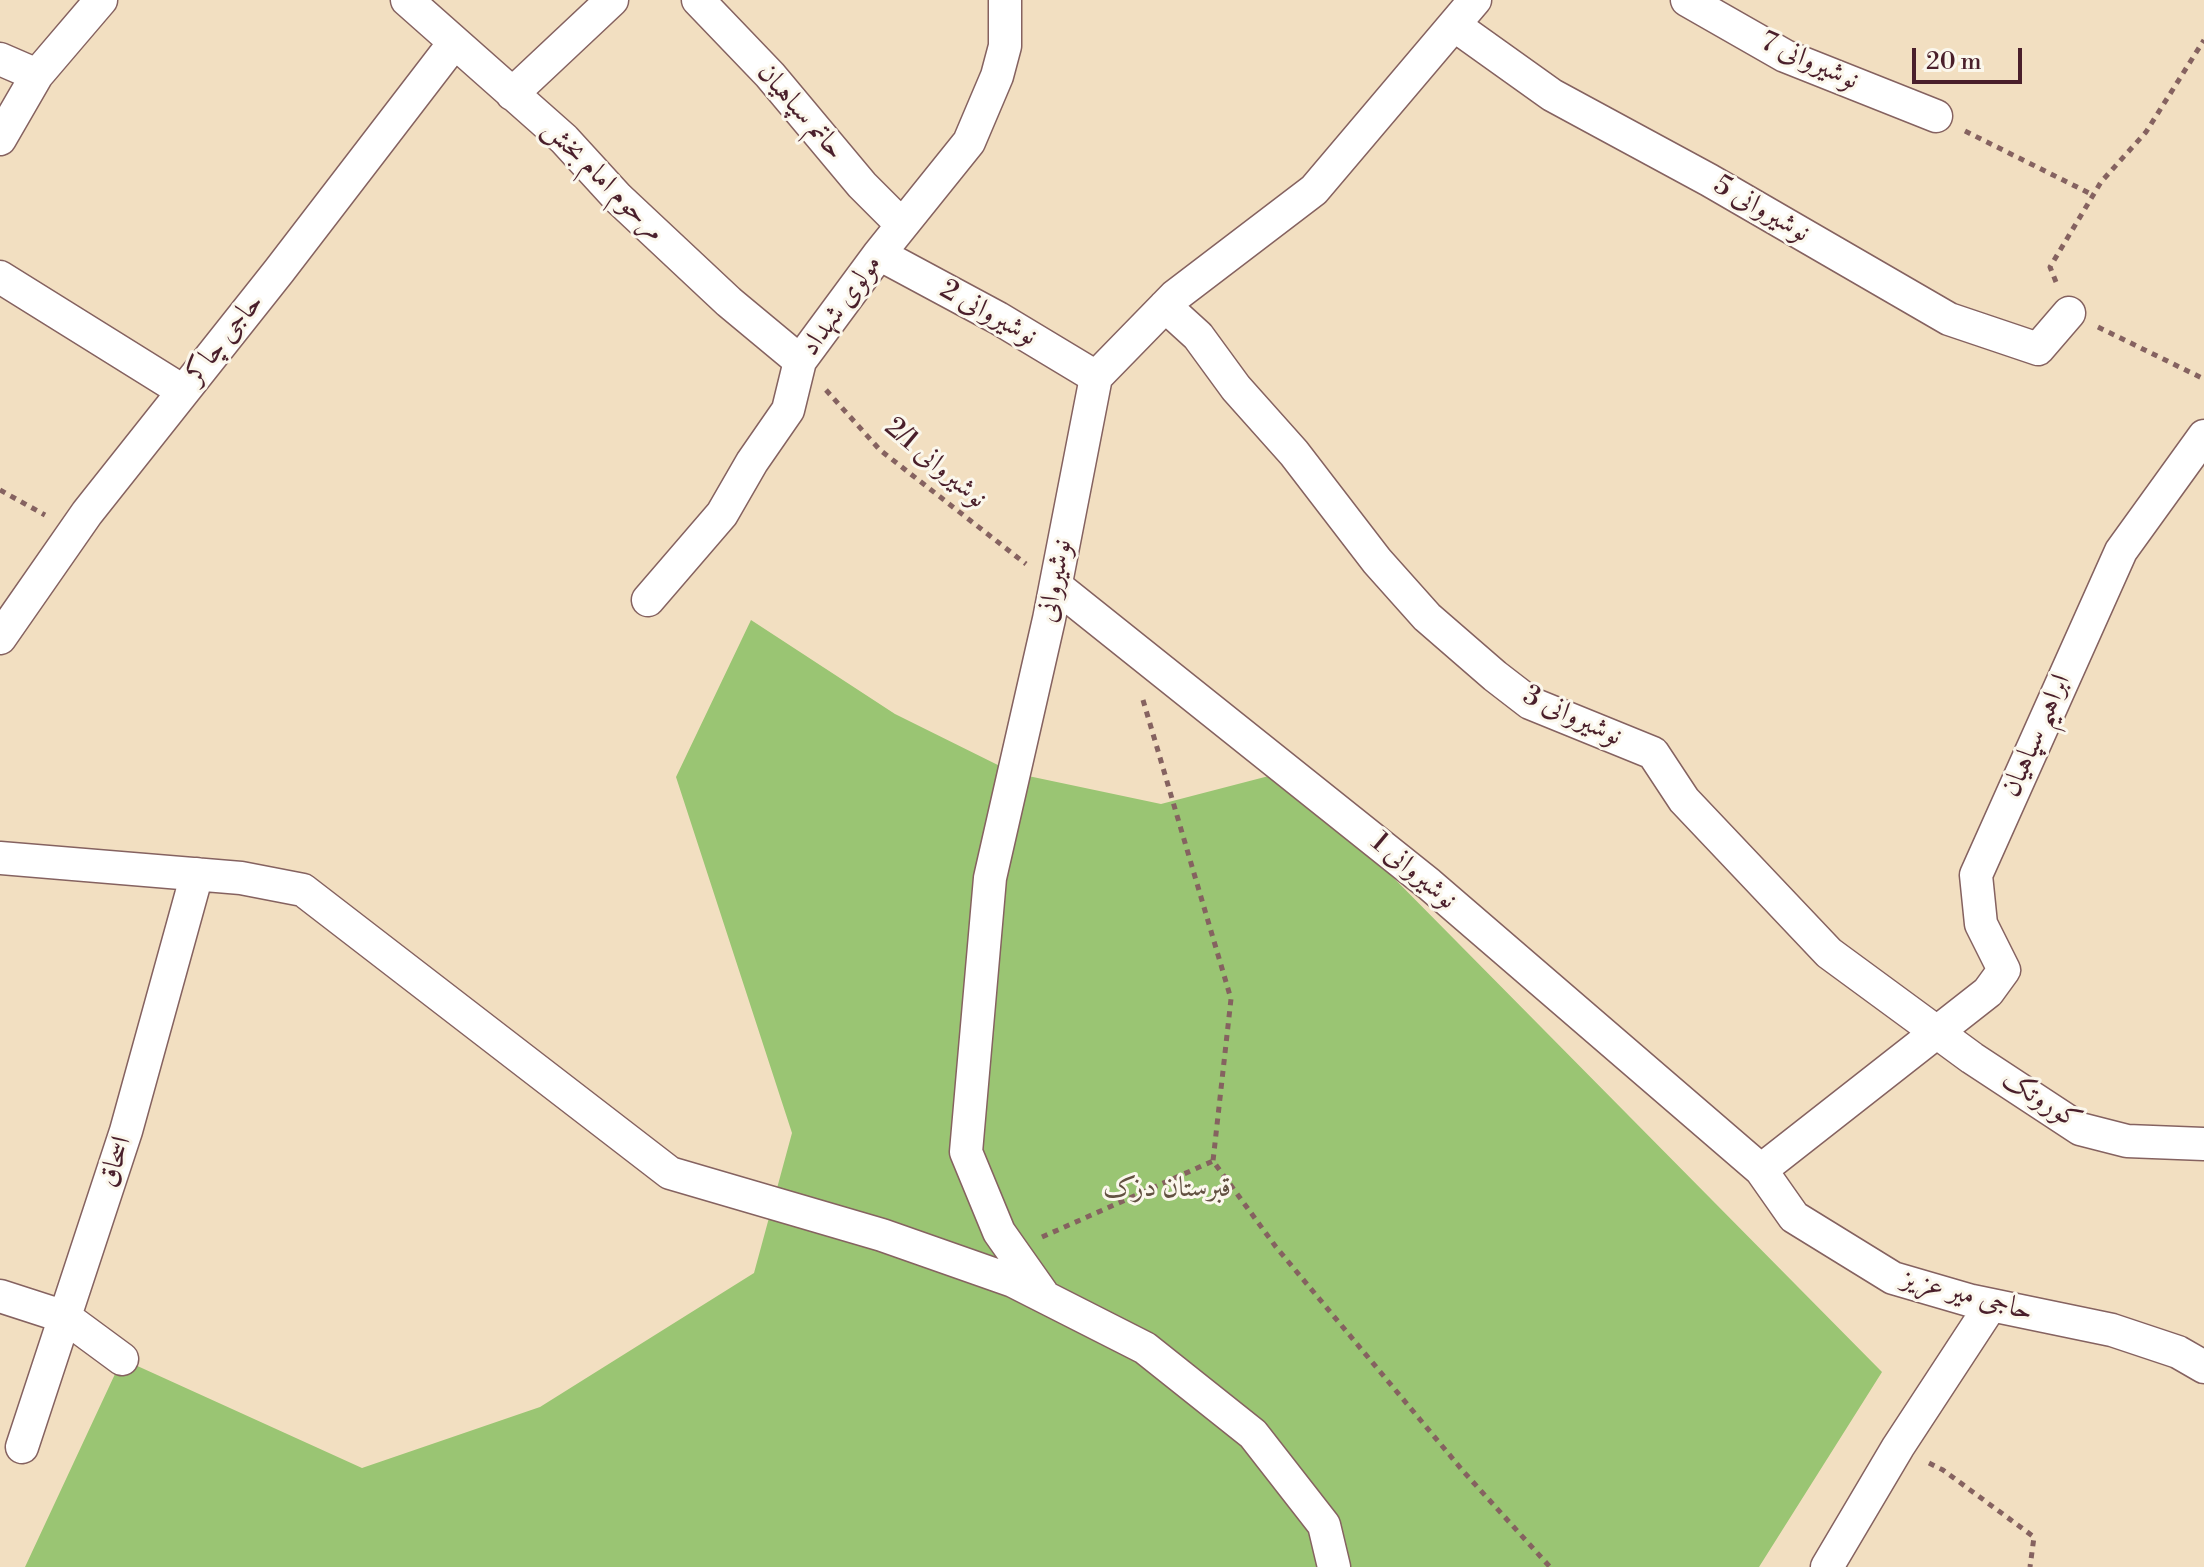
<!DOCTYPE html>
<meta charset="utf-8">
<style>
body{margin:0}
#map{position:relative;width:2204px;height:1567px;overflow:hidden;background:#f2dfc1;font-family:"Libre Bodoni",serif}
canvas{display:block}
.scale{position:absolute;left:1912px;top:48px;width:110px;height:36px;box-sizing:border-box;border:4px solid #4a1f2b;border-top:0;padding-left:10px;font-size:24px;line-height:28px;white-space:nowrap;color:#4a1f2b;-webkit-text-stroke:6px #fbf7ec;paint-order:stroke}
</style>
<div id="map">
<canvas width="2204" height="1567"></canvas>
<div class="scale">20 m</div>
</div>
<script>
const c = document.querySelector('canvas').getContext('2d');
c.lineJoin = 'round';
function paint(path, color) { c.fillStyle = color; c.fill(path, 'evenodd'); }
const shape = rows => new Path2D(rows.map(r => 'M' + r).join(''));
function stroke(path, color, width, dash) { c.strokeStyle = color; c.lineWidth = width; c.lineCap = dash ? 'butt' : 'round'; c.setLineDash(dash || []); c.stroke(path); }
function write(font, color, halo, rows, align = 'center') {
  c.font = font + ' "Libre Bodoni",Amiri,serif'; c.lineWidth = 6; c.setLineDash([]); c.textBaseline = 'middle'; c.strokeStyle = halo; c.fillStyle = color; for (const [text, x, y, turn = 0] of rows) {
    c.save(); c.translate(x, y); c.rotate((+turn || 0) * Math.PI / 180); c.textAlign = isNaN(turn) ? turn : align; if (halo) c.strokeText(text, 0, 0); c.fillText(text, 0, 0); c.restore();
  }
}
paint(shape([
 [751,620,895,714,1014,773,1161,804,1288,771,1882,1372,1759,1567,25,1567,122,1359,362,1468,540,1407,754,1273,792,1133,676,777]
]), '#9ac573');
const minor = shape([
 [407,0,564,139,618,198,729,302,800,361],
 [698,0,770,75,862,185,902,225],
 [1687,0,1785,56,1936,116],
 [1454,25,1552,95,1709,180,1949,319,2038,349,2069,313],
 [0,59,37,75],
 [512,94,612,0],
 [0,139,37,75,101,0],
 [879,254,998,318,1096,377],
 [0,277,183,391],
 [1165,306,1198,336,1236,388,1294,453,1377,561,1427,617,1495,676,1530,703,1653,753,1684,800,1829,953,1972,1058,2080,1129,2127,1141,2204,1144],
 [1056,586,1429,884,1761,1170,1794,1217,1893,1278,1972,1301,2112,1330,2178,1352,2204,1367],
 [648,600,722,514,752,462,788,410,800,361,879,254,969,142,997,76,1005,46,1005,0],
 [0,638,87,513,279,271,454,43],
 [0,858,241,878,303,890,670,1173,882,1235,1013,1281,1145,1348,1253,1434,1324,1525,1334,1567],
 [1761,1170,1988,992,2004,970,1981,924,1976,875,2121,551,2204,436],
 [1042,1293,999,1232,966,1152,990,878,1049,619,1096,377,1175,296,1314,190,1475,0],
 [0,1296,65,1317,122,1359],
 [22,1447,126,1131,197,874],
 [1827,1567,1898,1447,1991,1305]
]);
stroke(minor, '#856260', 35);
stroke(shape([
 [1965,131,2093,195],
 [2056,282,2050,267,2101,182,2146,132,2204,40],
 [2098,327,2204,379],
 [826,390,880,450,1026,564],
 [0,490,45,515],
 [1143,700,1231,999,1213,1161],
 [1042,1237,1213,1161,1276,1247,1463,1471,1550,1567],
 [1929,1463,1943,1470,2034,1537,2030,1567]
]), '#856260', 5, [6, 6]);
stroke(minor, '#fff', 32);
write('28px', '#4a1f2b', '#fbf7ec', [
 ["نوشیروانی 7",1809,62,24],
 ["حاتم سپاهیان",800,112,49],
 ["مرحوم امام بخش",603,181,45],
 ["نوشیروانی 5",1761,210,30],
 ["مولوی شهداد",842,306,-54],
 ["نوشیروانی 2",988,314,29],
 ["حاجی چاکر",225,339,-51],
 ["نوشیروانی 2/1",935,464,40],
 ["نوشیروانی",1056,581,-79],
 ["نوشیروانی 3",1572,717,25],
 ["ابراهیم سپاهیان",2037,736,-66],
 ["نوشیروانی 1",1413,872,40],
 ["کوروتک",2041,1101,32],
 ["اسحاق",116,1162,-72],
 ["حاجی میر عزیز",1967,1296,15]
]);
write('28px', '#625141', '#fbf7ec', [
 ["قبرستان دزک",1167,1189]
]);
</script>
